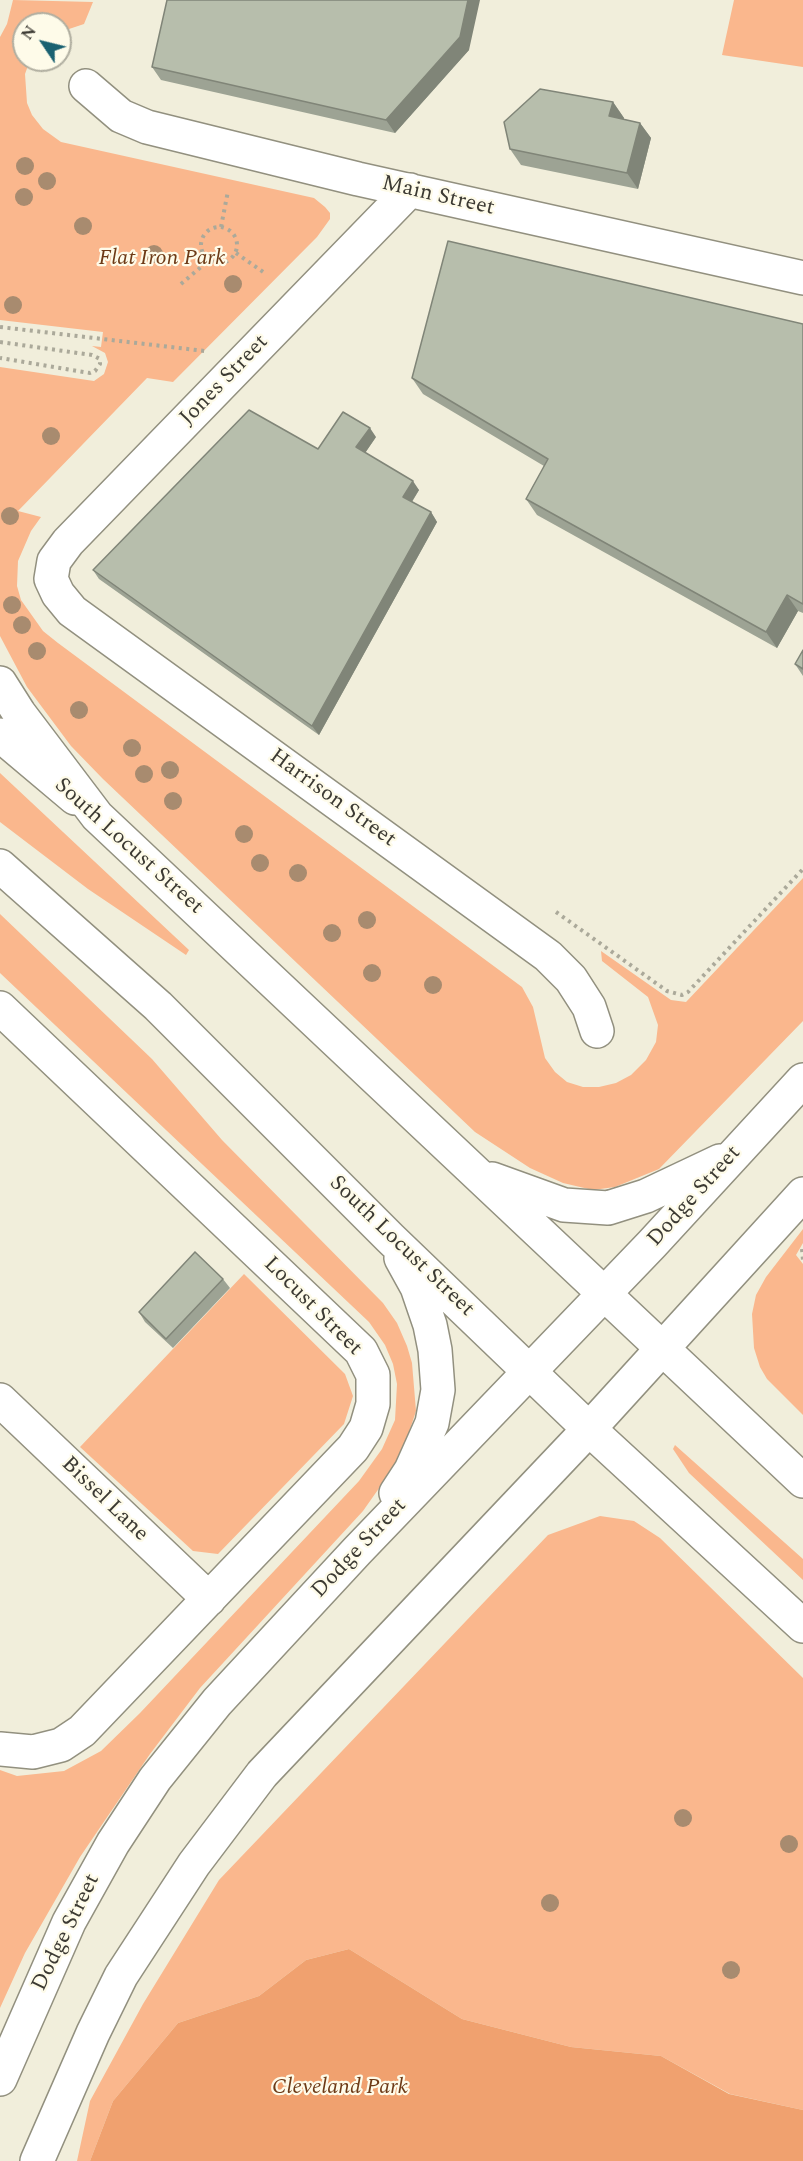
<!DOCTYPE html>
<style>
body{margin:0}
#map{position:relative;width:803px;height:2161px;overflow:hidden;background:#f1eedb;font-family:Spectral,serif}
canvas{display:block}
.north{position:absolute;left:12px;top:12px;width:60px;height:60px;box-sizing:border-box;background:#fefbe9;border:2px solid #b0aea0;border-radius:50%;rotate:305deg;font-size:16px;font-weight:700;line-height:24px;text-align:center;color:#3c3a33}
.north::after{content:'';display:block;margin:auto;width:21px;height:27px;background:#1a6171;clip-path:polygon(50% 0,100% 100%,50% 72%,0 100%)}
</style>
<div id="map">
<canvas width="803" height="2161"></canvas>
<div class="north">N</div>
</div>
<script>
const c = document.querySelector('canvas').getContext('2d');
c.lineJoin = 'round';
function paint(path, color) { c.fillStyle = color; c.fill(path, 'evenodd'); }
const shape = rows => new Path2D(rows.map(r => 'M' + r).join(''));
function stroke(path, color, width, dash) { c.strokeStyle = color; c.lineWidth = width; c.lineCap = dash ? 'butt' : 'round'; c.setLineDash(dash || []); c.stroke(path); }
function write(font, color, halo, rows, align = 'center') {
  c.font = font + ' Spectral,serif'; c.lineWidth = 4.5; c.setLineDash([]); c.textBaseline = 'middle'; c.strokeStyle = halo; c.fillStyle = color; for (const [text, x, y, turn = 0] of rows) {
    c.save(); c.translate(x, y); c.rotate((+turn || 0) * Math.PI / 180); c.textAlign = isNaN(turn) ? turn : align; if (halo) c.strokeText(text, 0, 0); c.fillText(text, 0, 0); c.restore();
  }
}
paint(shape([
 [13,0,93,2,84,24,60,32,60,24,24,24,24,60,30,60,25,74,27,103,32,115,43,129,61,142,314,198,325,207,330,213,330,219,317,237,173,382,147,378,18,511,41,517,31,531,18,561,17,586,21,600,43,631,58,643,522,987,533,1007,545,1058,555,1072,567,1082,583,1087,599,1087,616,1083,631,1075,646,1060,656,1042,658,1025,648,997,602,961,601,951,671,1000,686,1002,803,878,803,1021,659,1169,615,1187,593,1190,563,1183,530,1168,475,1132,103,779,71,746,27,687,0,636,0,367,94,381,104,374,108,362,105,353,92,346,101,347,103,332,0,320,0,37,7,24],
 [734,0,803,0,803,67,722,55],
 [0,773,189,950,186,955,88,889,0,822],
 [0,914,152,1059,222,1140,383,1303,397,1323,407,1346,412,1363,416,1411,401,1457,363,1511,200,1688,150,1754,80,1857,25,1953,0,2008,0,1770,17,1776,64,1771,101,1751,140,1713,359,1481,382,1449,395,1420,397,1384,393,1364,385,1345,369,1322,0,973],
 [803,1229,803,1243,796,1255,803,1264,803,1415,767,1379,760,1367,754,1348,752,1314,756,1295,766,1277],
 [244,1274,345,1374,353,1396,344,1424,218,1554,193,1551,80,1447],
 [675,1445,803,1559,803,1580,689,1473,673,1449],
 [600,1516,634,1521,660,1538,803,1678,803,2110,730,2094,661,2056,571,2047,462,2019,349,1949,306,1960,259,1996,178,2023,113,2101,90,2161,77,2161,90,2101,143,2004,219,1880,548,1535]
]), '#fab78d');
paint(shape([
 [349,1949,462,2019,571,2047,661,2056,729,2094,803,2110,803,2161,90,2161,113,2101,178,2023,259,1996,306,1960]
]), '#f0a16f');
const minor = shape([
 [86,86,121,116,147,127,358,179,803,278],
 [410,190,68,542,54,561,51,579,58,594,72,611,548,956,571,979,589,1007,597,1031],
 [0,1008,361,1351,373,1375,373,1404,366,1428,353,1448,82,1731,61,1745,33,1752,0,1749],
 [0,1400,209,1599]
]);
const major = shape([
 [0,735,75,798]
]);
const highway = shape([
 [0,683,19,713,97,816,803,1481],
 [0,866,158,1006,390,1238,589,1429,803,1626],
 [492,1179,564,1205,608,1208,646,1196,720,1161],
 [396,1493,411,1470,432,1423,438,1390,435,1350,430,1325,417,1287,401,1258],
 [0,2079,69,1922,113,1843,155,1779,217,1702,357,1551,652,1244,803,1080],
 [37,2161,93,2033,121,1976,194,1864,262,1774,589,1429,803,1194]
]);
stroke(minor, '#92907f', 36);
stroke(major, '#92907f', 36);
stroke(highway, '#92907f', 36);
stroke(shape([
 '201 245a18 18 0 1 1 36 0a18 18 0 1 1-36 0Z',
 [221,227,228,191],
 [236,253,266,274],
 [181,284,208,261],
 [0,327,205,351],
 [0,342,92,355,100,359,100,364,95,371,90,373,0,358],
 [556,912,667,991,682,995,688,992,803,869],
 [802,1249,803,1260]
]), '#aba99a', 4, [3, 4.5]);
stroke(minor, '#fff', 33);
stroke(major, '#fff', 33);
stroke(highway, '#fff', 33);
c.fillStyle = '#a88b6f';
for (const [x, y] of [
 [25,166],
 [47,181],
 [24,197],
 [83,226],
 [154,254],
 [233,284],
 [13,305],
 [51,436],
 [10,516],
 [12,605],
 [22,625],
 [37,651],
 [79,710],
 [132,748],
 [170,770],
 [144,774],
 [173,801],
 [244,834],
 [260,863],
 [298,873],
 [367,920],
 [332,933],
 [372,973],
 [433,985],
 [683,1818],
 [789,1844],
 [550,1903],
 [731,1970]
]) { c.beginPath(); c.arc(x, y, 9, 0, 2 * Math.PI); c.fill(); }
paint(shape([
 [469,50,395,133,161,80,152,67],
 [613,102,624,118,623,119,640,123,651,138,638,189,521,165,510,149],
 [803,324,803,613,798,611,777,648,537,515,526,499,544,466,423,394,412,378],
 [376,437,365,453,419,490,412,502,431,512,437,522,319,735,99,579,93,570],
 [803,650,803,676,795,664],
 [223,1279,230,1288,173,1348,145,1322,139,1312]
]), '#9da394');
paint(shape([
 [468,0,480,0,469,50,395,133,386,120],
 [613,102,624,118,620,131,609,116],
 [640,123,651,138,638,189,627,173],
 [370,428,376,437,363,456,356,447],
 [413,481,419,490,409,506,403,497],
 [431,512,437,522,319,735,312,726],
 [787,595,798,611,777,648,766,632]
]), '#808578');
const building = shape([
 [167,0,468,0,460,37,386,120,152,67,167,0],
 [540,89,613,102,609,116,640,123,627,173,510,149,504,122,540,89],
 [448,241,803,324,803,604,787,595,766,632,526,499,548,459,412,378,448,241],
 [249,410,318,449,343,412,370,428,356,447,413,481,403,497,431,512,312,726,93,570,249,410],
 [803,650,803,669,795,664,803,650],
 [195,1252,223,1279,166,1339,139,1312,195,1252]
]);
paint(building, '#b7beac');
stroke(building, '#808578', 1.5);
write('22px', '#3c3a33', '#fefbe9', [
 ["Main Street",438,197,13],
 ["Jones Street",225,381,-46],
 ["Harrison Street",332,799,36],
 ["South Locust Street",128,847,42],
 ["Dodge Street",695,1197,-48],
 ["South Locust Street",401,1247,44],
 ["Locust Street",312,1307,45],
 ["Bissel Lane",104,1500,44],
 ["Dodge Street",360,1549,-47],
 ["Dodge Street",67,1933,-64]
]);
write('italic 22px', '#6d3a16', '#fefbe9', [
 ["Flat Iron Park",162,260],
 ["Cleveland Park",340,2089]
]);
</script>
